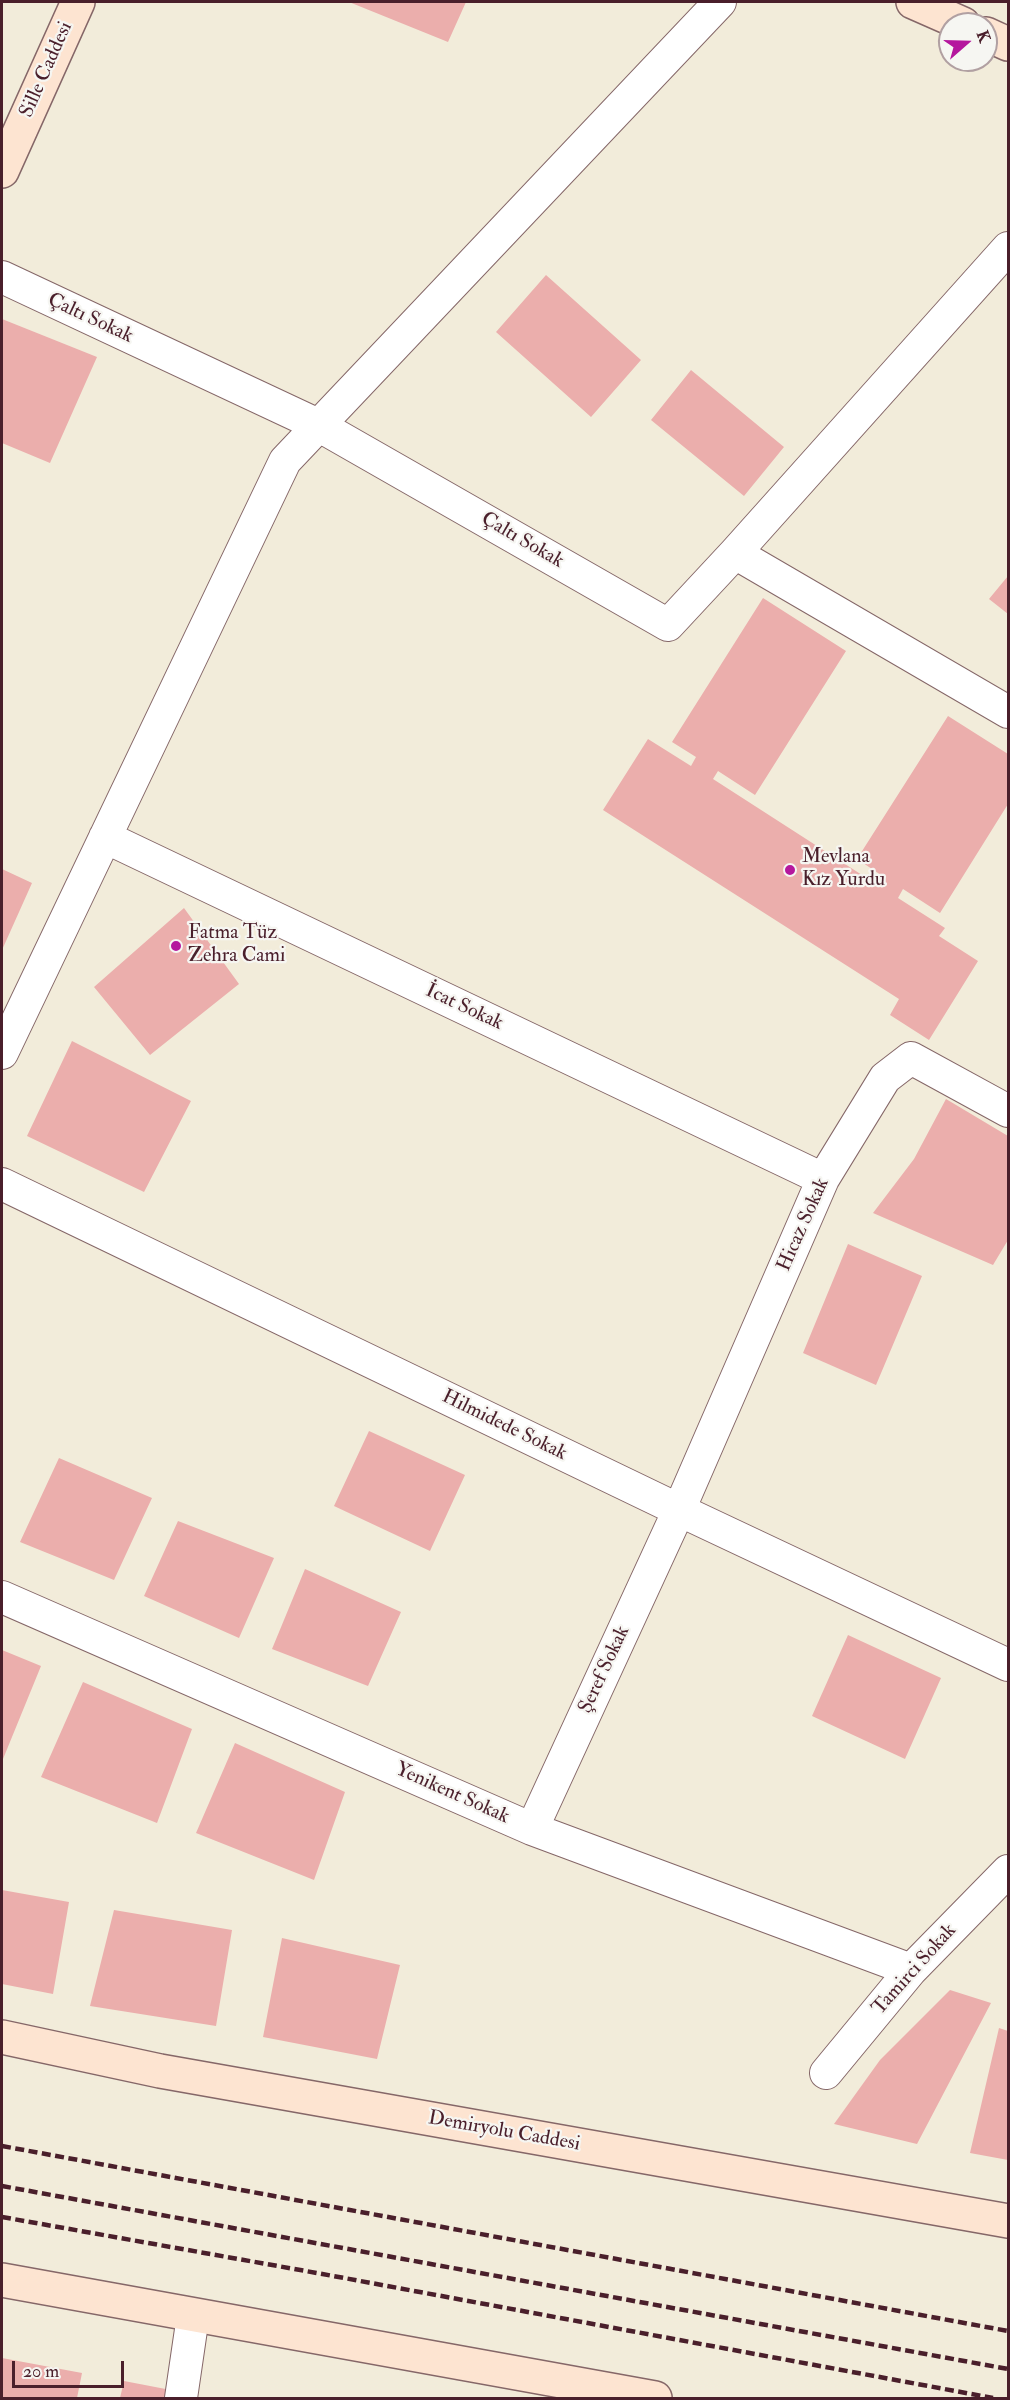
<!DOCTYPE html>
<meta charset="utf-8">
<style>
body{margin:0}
#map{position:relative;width:1010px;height:2400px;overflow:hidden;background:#f2ecda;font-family:"IM FELL Double Pica",serif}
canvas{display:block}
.frame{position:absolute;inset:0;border:3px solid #4a1f2b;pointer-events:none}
.north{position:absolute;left:938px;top:12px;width:60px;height:60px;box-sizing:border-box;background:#f6f6f2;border:2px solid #b1a0a2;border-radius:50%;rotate:70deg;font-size:16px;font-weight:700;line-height:24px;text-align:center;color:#4a1f2b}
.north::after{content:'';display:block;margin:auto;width:21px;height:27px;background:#b5179e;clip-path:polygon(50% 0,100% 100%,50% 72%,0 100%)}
.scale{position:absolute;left:12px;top:2361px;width:112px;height:27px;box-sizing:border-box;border:3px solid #4a1f2b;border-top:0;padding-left:8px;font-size:18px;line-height:21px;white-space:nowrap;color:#4a1f2b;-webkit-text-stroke:4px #f6f6f2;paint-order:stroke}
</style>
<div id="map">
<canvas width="1010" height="2400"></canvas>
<div class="frame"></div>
<div class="north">K</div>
<div class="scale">20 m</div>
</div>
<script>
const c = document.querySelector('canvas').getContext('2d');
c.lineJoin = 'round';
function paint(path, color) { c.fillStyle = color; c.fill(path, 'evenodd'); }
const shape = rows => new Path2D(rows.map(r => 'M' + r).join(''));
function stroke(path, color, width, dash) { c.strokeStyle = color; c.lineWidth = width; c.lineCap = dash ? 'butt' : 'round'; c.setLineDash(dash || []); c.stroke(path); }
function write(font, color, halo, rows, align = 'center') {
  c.font = font + ' "IM FELL Double Pica",serif'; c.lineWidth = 4.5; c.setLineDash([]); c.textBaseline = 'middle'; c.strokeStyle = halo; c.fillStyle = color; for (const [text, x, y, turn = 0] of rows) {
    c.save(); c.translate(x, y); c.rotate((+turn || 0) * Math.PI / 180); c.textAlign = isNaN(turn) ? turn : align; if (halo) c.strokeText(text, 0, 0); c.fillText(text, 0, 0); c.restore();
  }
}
paint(shape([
 [349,2,466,2,448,42],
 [546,275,641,360,591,417,496,332],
 [2,319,97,357,50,463,2,443],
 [691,370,784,447,744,496,651,420],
 [1008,576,1008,614,989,599],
 [763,598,846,651,755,795,718,771,713,779,876,884,881,875,857,859,948,716,1008,754,1008,804,940,913,903,889,898,898,945,928,939,936,978,961,929,1040,890,1015,899,999,603,810,648,739,691,766,696,757,672,742],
 [2,869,32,883,2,950],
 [184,908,239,984,150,1055,94,987],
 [72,1041,191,1101,144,1192,27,1136],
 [946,1099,1008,1136,1008,1240,993,1265,873,1213,914,1159],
 [848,1244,922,1276,876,1385,803,1353],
 [369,1431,465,1475,430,1551,334,1506],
 [59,1458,152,1498,114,1580,20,1542],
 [178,1521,274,1558,239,1638,144,1596],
 [305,1569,401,1612,368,1686,272,1649],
 [848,1635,941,1678,905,1759,812,1716],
 [2,1650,41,1666,3,1759,2,1758],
 [83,1682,192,1729,157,1823,41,1777],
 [235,1743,345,1792,314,1880,196,1833],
 [2,1890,69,1902,53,1994,2,1984],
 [114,1910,232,1930,216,2026,90,2006],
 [282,1938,400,1965,377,2059,263,2037],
 [950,1990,991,2003,917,2144,834,2124,880,2060],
 [999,2028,1008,2031,1008,2160,970,2153],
 [2,2358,82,2373,77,2398,2,2398],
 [124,2381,176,2391,175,2398,120,2398]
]), '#ebaeac');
const street = shape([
 [2,277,318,425,668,625,735,553,1008,712],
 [735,553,1008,248],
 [105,837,823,1179],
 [2,1053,285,461,720,2],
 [2,1184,679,1510,1008,1665],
 [2,1597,532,1829,911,1970],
 [532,1829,679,1510,823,1179,885,1078,911,1058,1008,1111],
 [826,2073,911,1970,1008,1871],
 [181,2398,193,2316]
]);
const secondary = shape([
 [913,2,963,24],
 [986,34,1008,44],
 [2,171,78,2],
 [2,2037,160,2071,1008,2221],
 [2,2280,655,2398]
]);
stroke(street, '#856768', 34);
stroke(secondary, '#856768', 36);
stroke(street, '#fff', 32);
stroke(secondary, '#fde4d1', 33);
stroke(shape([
 [2,2146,1008,2331],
 [2,2186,1008,2369],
 [2,2217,317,2273,993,2398]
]), '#4a1f2b', 4.5, [9, 4.5]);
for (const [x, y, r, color] of [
 [790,870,6,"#b5179e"],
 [176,946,6,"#b5179e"]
]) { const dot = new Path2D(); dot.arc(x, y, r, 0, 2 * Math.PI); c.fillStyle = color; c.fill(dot); stroke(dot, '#f6f6f2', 2); }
write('20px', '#4a1f2b', '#f6f6f2', [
 ["Sille Caddesi",47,70,-66],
 ["Çaltı Sokak",90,319,25],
 ["Çaltı Sokak",522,541,30],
 ["İcat Sokak",464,1008,25],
 ["Hicaz Sokak",804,1225,-66],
 ["Hilmidede Sokak",504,1426,26],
 ["Şeref Sokak",605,1670,-65],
 ["Yenikent Sokak",452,1794,24],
 ["Tamirci Sokak",915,1970,-48],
 ["Demiryolu Caddesi",504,2132,10]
]);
write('20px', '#4a1f2b', '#f6f6f2', [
 ["Mevlana",802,858],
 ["Kız Yurdu",802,881],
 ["Fatma Tüz",188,934],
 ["Zehra Cami",188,957]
], 'left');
</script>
